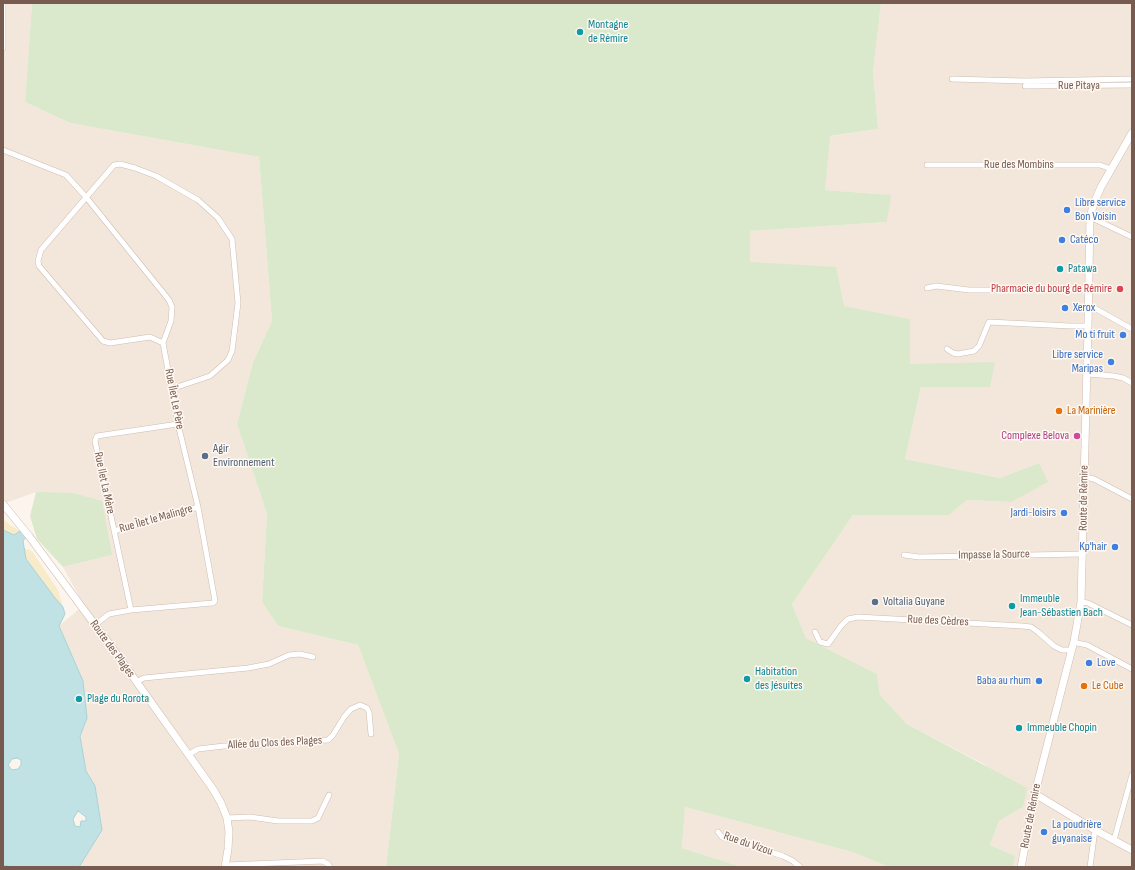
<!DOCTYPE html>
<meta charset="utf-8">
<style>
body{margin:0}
#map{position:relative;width:1135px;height:870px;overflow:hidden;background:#fcf5ed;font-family:"Sofia Sans Condensed",sans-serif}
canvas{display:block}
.frame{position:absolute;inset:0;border:4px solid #775b50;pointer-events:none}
</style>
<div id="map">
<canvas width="1135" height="870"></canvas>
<div class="frame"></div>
</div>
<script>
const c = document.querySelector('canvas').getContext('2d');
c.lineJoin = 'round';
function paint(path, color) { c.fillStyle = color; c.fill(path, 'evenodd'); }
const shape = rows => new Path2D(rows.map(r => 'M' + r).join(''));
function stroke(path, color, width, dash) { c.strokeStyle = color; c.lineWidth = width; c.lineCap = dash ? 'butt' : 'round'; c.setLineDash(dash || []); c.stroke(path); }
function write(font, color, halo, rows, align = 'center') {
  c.font = font + ' "Sofia Sans Condensed",sans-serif'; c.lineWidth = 3; c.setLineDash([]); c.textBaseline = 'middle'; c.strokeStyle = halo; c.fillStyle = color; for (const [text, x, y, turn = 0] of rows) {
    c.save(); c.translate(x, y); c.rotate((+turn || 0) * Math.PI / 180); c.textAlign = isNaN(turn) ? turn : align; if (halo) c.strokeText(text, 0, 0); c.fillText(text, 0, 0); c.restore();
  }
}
paint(shape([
 [3,3,32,3,25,102,70,123,259,157,272,321,253,362,237,424,267,514,262,602,278,626,358,645,399,754,386,867,79,867,102,830,95,786,86,771,80,736,87,718,83,681,59,626,84,605,63,567,112,555,36,492,11,501,3,503],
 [881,3,1132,3,1132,867,1013,867,1015,856,990,845,999,821,1023,807,984,764,907,724,880,695,877,674,806,638,792,604,853,515,949,515,967,500,1011,502,1039,463,1000,478,905,459,921,387,990,387,910,364,910,319,843,306,750,262,750,231,887,222,890,195,825,190,826,137,878,129,873,72],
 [685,807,852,852,889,867,742,867,682,848]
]), '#f3e6db');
paint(shape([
 [32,3,881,3,873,72,878,129,830,136,825,190,891,195,887,222,750,231,750,262,836,267,844,306,910,319,910,364,995,362,990,387,921,387,905,459,1000,478,1039,463,1048,482,1011,502,967,500,949,515,853,515,792,604,806,638,877,674,880,695,907,724,1027,788,1023,807,999,821,990,845,1015,856,1013,867,889,867,852,852,685,807,682,848,742,867,386,867,399,754,358,645,278,626,262,602,267,514,237,424,253,362,272,321,259,157,70,123,25,102],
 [36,492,73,493,102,501,112,555,63,567,37,539,30,516]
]), '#dae9cb');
paint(shape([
 [3,519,10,525,20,531,14,535,5,532,3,530],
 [24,548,32,551,58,590,63,607,65,614,59,626,83,681,87,718,80,736,86,771,95,786,87,776,46,587,26,558]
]), '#f8ebca');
const water = shape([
 [3,530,14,535,20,531,26,537,23,541,26,559,55,598,63,607,65,614,59,626,83,681,87,718,80,736,86,771,95,786,102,830,79,867,11,867,5,865,3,867,3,530],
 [17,758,21,760,21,765,18,769,12,770,8,765,12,759,17,758],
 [78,811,86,817,86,821,81,821,80,827,75,826,73,819,78,811]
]);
paint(water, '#c1e2e5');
stroke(water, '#a8d2d6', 1);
const street = shape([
 [3,48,3,3],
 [952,79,1024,81,1132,79],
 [1025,86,1132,85],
 [3,150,66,175,86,197,169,300,172,307,171,321,163,343,178,424,198,507,215,601,213,603,131,610,109,614,95,625],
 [927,165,1100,165,1111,169],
 [1090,217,1132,237],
 [927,288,936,286,969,290,1085,290,1088,288],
 [1089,305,1132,329],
 [163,343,150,337,110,343,103,341,39,266,38,261,41,250,114,165,120,164,135,168,156,176,198,200,218,218,232,239,238,303,232,351,228,360,210,376,171,389],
 [947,349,953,353,958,354,974,351,979,346,989,322,1070,326,1088,326],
 [1087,374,1114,376,1123,378,1132,383],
 [1085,477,1094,479,1132,499],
 [114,531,198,507],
 [904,555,919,557,1083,554],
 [1081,602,1088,603,1132,625],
 [131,610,95,441,97,436,178,424],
 [815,632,820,642,828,644,841,626,848,619,858,617,1022,626,1031,627,1038,632,1054,646,1062,650,1071,650],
 [1074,641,1077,643,1087,645,1132,669],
 [136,682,144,678,248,668,269,664,289,655,300,654,313,657],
 [188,755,198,749,224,746,254,746,265,744,328,740,333,735,344,717,351,709,360,705,367,708,369,712,371,734],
 [227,818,250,817,278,821,312,821,318,818,329,795],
 [718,832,722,837,783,856,793,861,800,867],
 [1114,840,1132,775],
 [226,865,323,861,328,864,330,867],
 [1090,867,1095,830]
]);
const secondary = shape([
 [3,504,29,536,116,653,213,789,221,803,227,818,229,832,228,849,225,867],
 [1035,794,1095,830,1132,850],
 [1021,867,1037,785,1074,641,1081,602,1088,326,1090,217,1094,203,1101,187,1132,133]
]);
stroke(street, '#cebdb2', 6);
stroke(secondary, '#d3beb2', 8);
stroke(street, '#fff', 5);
stroke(secondary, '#fff', 7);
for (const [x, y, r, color] of [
 [580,32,4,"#0f9aa8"],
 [1067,210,4,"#3f7fe0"],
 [1062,240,4,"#3f7fe0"],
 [1060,269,4,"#0f9aa8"],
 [1120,289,4,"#e0444e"],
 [1065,308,4,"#3f7fe0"],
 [1123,335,4,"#3f7fe0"],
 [1111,362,4,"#3f7fe0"],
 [1059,411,4,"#e8710a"],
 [1077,436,4,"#d1479c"],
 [205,456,4,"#5c6f8a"],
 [1064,513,4,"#3f7fe0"],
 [1115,547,4,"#3f7fe0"],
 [875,602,4,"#5c6f8a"],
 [1012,606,4,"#0f9aa8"],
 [1089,663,4,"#3f7fe0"],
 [747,679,4,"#0f9aa8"],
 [1039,681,4,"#3f7fe0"],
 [1084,686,4,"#e8710a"],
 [79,699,4,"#0f9aa8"],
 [1019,728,4,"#0f9aa8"],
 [1044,832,4,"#3f7fe0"]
]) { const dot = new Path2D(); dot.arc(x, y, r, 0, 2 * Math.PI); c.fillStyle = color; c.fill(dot); stroke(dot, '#fef9f3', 1.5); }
write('12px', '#0d838f', '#fef9f3', [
 ["Montagne",588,25],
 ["de Rémire",588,39],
 ["Patawa",1068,269],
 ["Immeuble",1020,599],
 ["Jean-Sébastien Bach",1020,613],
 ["Habitation",755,672],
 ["des Jésuites",755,686],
 ["Plage du Rorota",87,699],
 ["Immeuble Chopin",1027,728]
], 'left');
write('12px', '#775b50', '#fef9f3', [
 ["Rue Pitaya",1079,86],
 ["Rue des Mombins",1019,165],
 ["Rue Îlet Le Père",174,399,79],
 ["Rue Ilet La Mère",104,483,78],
 ["Route de Rémire",1084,498,-89],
 ["Rue Îlet le Malingre",156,519,-16],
 ["Impasse la Source",994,555,-1],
 ["Rue des Cèdres",938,621,3],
 ["Route des Plages",112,649,54],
 ["Allée du Clos des Plages",275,743,-3],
 ["Route de Rémire",1031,816,-79],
 ["Rue du Vizou",748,844,19]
]);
write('12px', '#366cbe', '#fef9f3', [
 ["Libre service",1075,203],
 ["Bon Voisin",1075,217],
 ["Catéco",1070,240],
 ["Xerox",1073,308],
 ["Mo ti fruit",1115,335,"right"],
 ["Libre service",1103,355,"right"],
 ["Maripas",1103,369,"right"],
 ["Jardi-loisirs",1056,513,"right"],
 ["Kp'hair",1107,547,"right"],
 ["Love",1097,663],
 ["Baba au rhum",1031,681,"right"],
 ["La poudrière",1052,825],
 ["guyanaise",1052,839]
], 'left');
write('12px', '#be3a42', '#fef9f3', [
 ["Pharmacie du bourg de Rémire",1112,289]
], 'right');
write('12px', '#c56008', '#fef9f3', [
 ["La Marinière",1067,411],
 ["Le Cube",1092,686]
], 'left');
write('12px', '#b23c85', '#fef9f3', [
 ["Complexe Belova",1069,436]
], 'right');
write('12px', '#4e5e75', '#fef9f3', [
 ["Agir",213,449],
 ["Environnement",213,463],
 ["Voltalia Guyane",883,602]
], 'left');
</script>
